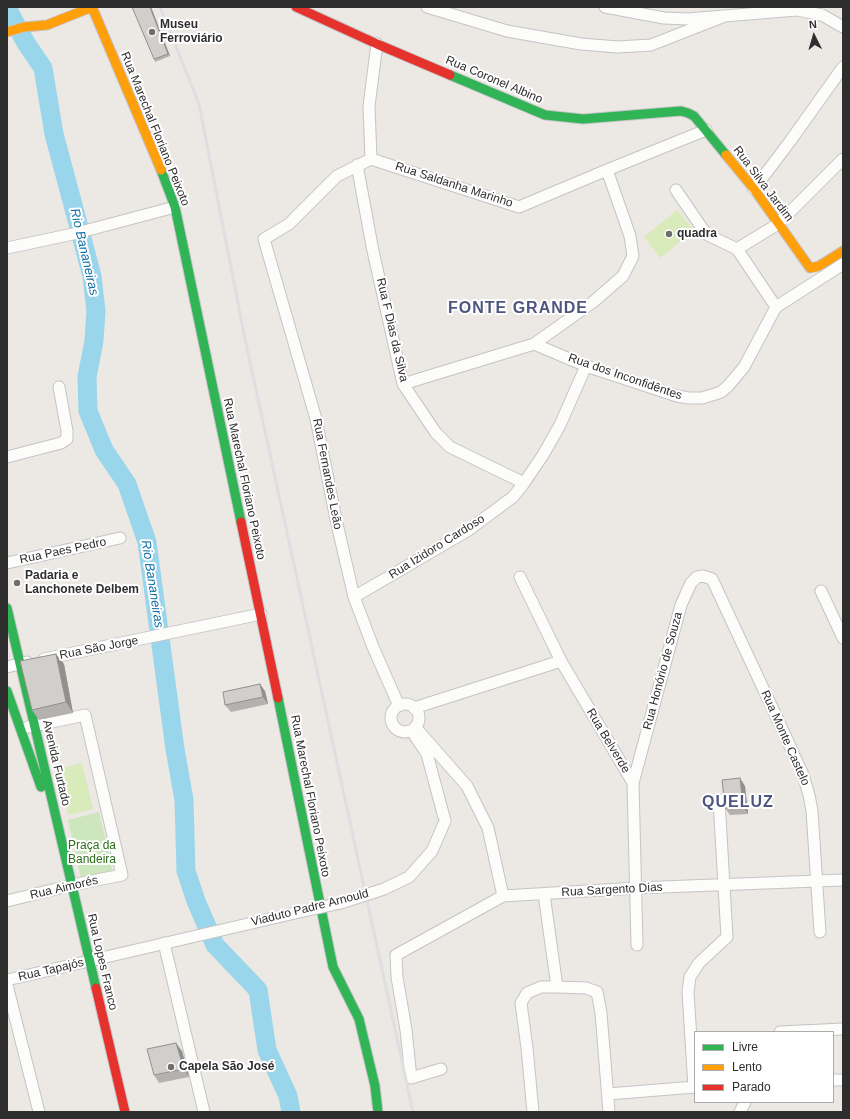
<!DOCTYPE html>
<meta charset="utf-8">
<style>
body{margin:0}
#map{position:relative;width:850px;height:1119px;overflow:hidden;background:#ece8e4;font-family:Helvetica,sans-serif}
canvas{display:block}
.frame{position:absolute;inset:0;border:8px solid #2e2e2e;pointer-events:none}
.legend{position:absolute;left:694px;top:1031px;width:140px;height:72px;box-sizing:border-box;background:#fff;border:1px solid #ababab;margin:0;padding:5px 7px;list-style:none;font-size:12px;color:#2e2e2e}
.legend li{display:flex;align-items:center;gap:8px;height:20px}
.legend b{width:20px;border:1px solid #ababab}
.north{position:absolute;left:794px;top:16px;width:40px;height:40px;-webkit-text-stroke:3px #fff;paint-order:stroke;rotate:355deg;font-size:11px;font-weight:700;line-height:16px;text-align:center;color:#2e2e2e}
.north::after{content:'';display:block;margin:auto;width:14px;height:18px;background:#2e2e2e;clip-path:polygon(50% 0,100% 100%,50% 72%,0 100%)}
</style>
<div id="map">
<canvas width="850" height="1119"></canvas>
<div class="frame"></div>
<ul class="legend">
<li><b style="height:5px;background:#30b455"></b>Livre</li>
<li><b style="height:5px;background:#ff9f0a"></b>Lento</li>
<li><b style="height:5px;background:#e5322d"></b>Parado</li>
</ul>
<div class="north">N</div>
</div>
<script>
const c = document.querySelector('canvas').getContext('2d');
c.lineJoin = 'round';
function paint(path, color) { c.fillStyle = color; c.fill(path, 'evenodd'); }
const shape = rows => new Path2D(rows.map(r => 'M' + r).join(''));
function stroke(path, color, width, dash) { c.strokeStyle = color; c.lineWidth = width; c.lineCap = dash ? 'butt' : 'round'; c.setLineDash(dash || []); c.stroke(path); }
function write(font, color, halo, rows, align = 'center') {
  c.font = font + ' Helvetica,sans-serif'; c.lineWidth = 4; c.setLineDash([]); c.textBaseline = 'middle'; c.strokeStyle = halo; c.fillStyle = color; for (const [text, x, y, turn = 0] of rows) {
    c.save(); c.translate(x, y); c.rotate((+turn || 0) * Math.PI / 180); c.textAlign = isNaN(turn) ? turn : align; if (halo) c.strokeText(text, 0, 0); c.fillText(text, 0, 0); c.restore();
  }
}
paint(shape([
 [99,812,113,872,81,878,68,820]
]), '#cee6be');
paint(shape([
 [677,210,694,230,660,258,644,237],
 [82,763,93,809,68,815,57,769]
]), '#d9eabb');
stroke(shape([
 [7,8,26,43,43,68,54,134,92,276,96,311,94,341,87,377,88,411,104,450,127,484,147,542,175,749,184,800,186,871,196,901,215,945,258,990,267,1050,288,1096,291,1112]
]), '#99d6ec', 19);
const street = shape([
 [427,7,507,31,581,44,618,47,651,45,725,16],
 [605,7,664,18,688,19,797,10,822,15,843,27],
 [371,159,369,106,377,44],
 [357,165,373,251,403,384,436,433,450,447,524,483],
 [754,189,791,140,843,67],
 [676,190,702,228,708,235,737,249,776,307],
 [7,248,73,234,175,207],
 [737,249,778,224,843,159],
 [534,344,593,302,623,276,633,256,630,236,607,170],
 [403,384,534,344,586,366,677,396,689,398,702,398,712,395,721,392,728,386,744,367,776,307,843,264],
 [7,457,61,443,67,439,67,431,59,387],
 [7,563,120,538],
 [520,577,561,661,633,783,637,945],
 [821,591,843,638],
 [354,597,467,531,513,497,524,483,543,455,560,425,586,366],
 [44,659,261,614],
 [7,667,27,662],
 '391 718a14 14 0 1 1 28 0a14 14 0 1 1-28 0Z',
 [399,706,373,647,354,597,337,524,316,419,264,239,289,224,337,176,371,159,519,207,607,170,706,130],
 [414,708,561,661],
 [415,727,467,786,488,828,503,896],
 [415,736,427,754,445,821],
 [633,783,681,605,691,583,697,577,703,576,712,579,784,733,803,775,809,795,812,811,820,932],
 [7,901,72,885,122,875,85,715,28,727],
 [164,943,204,1112],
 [7,980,295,913],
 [7,985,39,1112],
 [557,987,586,988,597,992,601,1013,609,1112],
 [780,1032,843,1029],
 [441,1069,411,1078,406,1030,397,977,396,955,503,896,636,888,843,880],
 [833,1080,843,1080],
 [694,1087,688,992,690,977,699,963,727,937,719,800],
 [608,1094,695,1087],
 [533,1112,527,1048,521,1003,527,993,541,987,557,987,544,894],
 [740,1112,745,1102]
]);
const fast = shape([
 [450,75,545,115,583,119,681,111,688,113,694,116,726,155],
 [161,170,175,207,241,522],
 [7,608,96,988],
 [7,691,41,787],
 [278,698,333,967,359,1019,375,1086,378,1112]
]);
const slow = shape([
 [7,32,24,27,47,25,92,7,161,170],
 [726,155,754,189,810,268,819,266,843,251]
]);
const jam = shape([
 [296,7,377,44,450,75],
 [241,522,278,698],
 [96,988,125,1112]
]);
stroke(street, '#c5c4c5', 13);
stroke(fast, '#c5c4c5', 11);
stroke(slow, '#c5c4c5', 11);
stroke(jam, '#c5c4c5', 11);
stroke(street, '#fcfcfb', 11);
stroke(fast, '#30b455', 9);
stroke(slow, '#ff9f0a', 9);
stroke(jam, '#e5322d', 9);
stroke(shape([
 [160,7,199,104,245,339,413,1112]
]), '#dfdfe1', 3);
const streetBridge = shape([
 [295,913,341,903,384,889,409,877,432,851,445,821]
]);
stroke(streetBridge, '#c5c4c5', 13, []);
stroke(streetBridge, '#fcfcfb', 11);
paint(shape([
 [151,7,170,56,155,62,154,59],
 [64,664,73,713,39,720,32,710],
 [265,691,268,704,231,712,225,705],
 [745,786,748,814,730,815,725,808],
 [182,1051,189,1077,159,1083,154,1075]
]), '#b4b1af');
paint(shape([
 [150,7,151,7,170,56,168,54],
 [56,654,64,664,73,713,66,702],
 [260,684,265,691,268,704,263,697],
 [740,778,745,786,748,814,743,806],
 [176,1043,182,1051,189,1077,184,1069]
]), '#92908e');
const building = shape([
 [132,7,150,7,168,54,154,59,132,7],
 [56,654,66,702,32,710,20,661,56,654],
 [260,684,263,697,225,705,223,692,260,684],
 [740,778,743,806,725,808,722,780,740,778],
 [176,1043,184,1069,154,1075,147,1049,176,1043]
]);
paint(building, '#d1cecb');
stroke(building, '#92908e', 1);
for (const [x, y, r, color] of [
 [152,32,4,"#706f6e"],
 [669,234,4,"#706f6e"],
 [17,583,4,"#706f6e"],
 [171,1067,4,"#706f6e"]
]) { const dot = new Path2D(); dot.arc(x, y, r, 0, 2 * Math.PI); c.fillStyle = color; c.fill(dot); stroke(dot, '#fff', 1.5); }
write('bold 12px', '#2e2e2e', '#fff', [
 ["Museu",160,25],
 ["Ferroviário",160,39],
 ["quadra",677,234],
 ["Padaria e",25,576],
 ["Lanchonete Delbem",25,590],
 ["Capela São José",179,1067]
], 'left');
write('12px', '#2e2e2e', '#fff', [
 ["Rua Coronel Albino",494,80,23],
 ["Rua Marechal Floriano Peixoto",155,129,68],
 ["Rua Silva Jardim",763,184,53],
 ["Rua Saldanha Marinho",454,185,18],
 ["Rua F Dias da Silva",392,330,77],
 ["Rua dos Inconfidêntes",625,377,19],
 ["Rua Fernandes Leão",327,474,79],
 ["Rua Marechal Floriano Peixoto",244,479,78],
 ["Rua Izidoro Cardoso",437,547,-32],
 ["Rua Paes Pedro",63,551,-12],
 ["Rua São Jorge",99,648,-11],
 ["Rua Honório de Souza",663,671,-75],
 ["Rua Monte Castelo",785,738,66],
 ["Rua Belverde",608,741,59],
 ["Avenida Furtado",56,763,77],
 ["Rua Marechal Floriano Peixoto",310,796,79],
 ["Rua Aimorés",64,888,-13],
 ["Rua Sargento Dias",612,890,-3],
 ["Viaduto Padre Arnould",310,908,-14],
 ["Rua Lopes Franco",102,962,77],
 ["Rua Tapajós",51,970,-13]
]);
write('12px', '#2c6e1b', '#fff', [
 ["Praça da",92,846],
 ["Bandeira",92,860]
]);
write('italic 13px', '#0d6fa3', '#fff', [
 ["Rio Bananeiras",84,252,77],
 ["Rio Bananeiras",152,584,81]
]);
c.letterSpacing = '1px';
write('bold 16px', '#4d5680', '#fff', [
 ["FONTE GRANDE",518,309],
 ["QUELUZ",738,803]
]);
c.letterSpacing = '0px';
</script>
